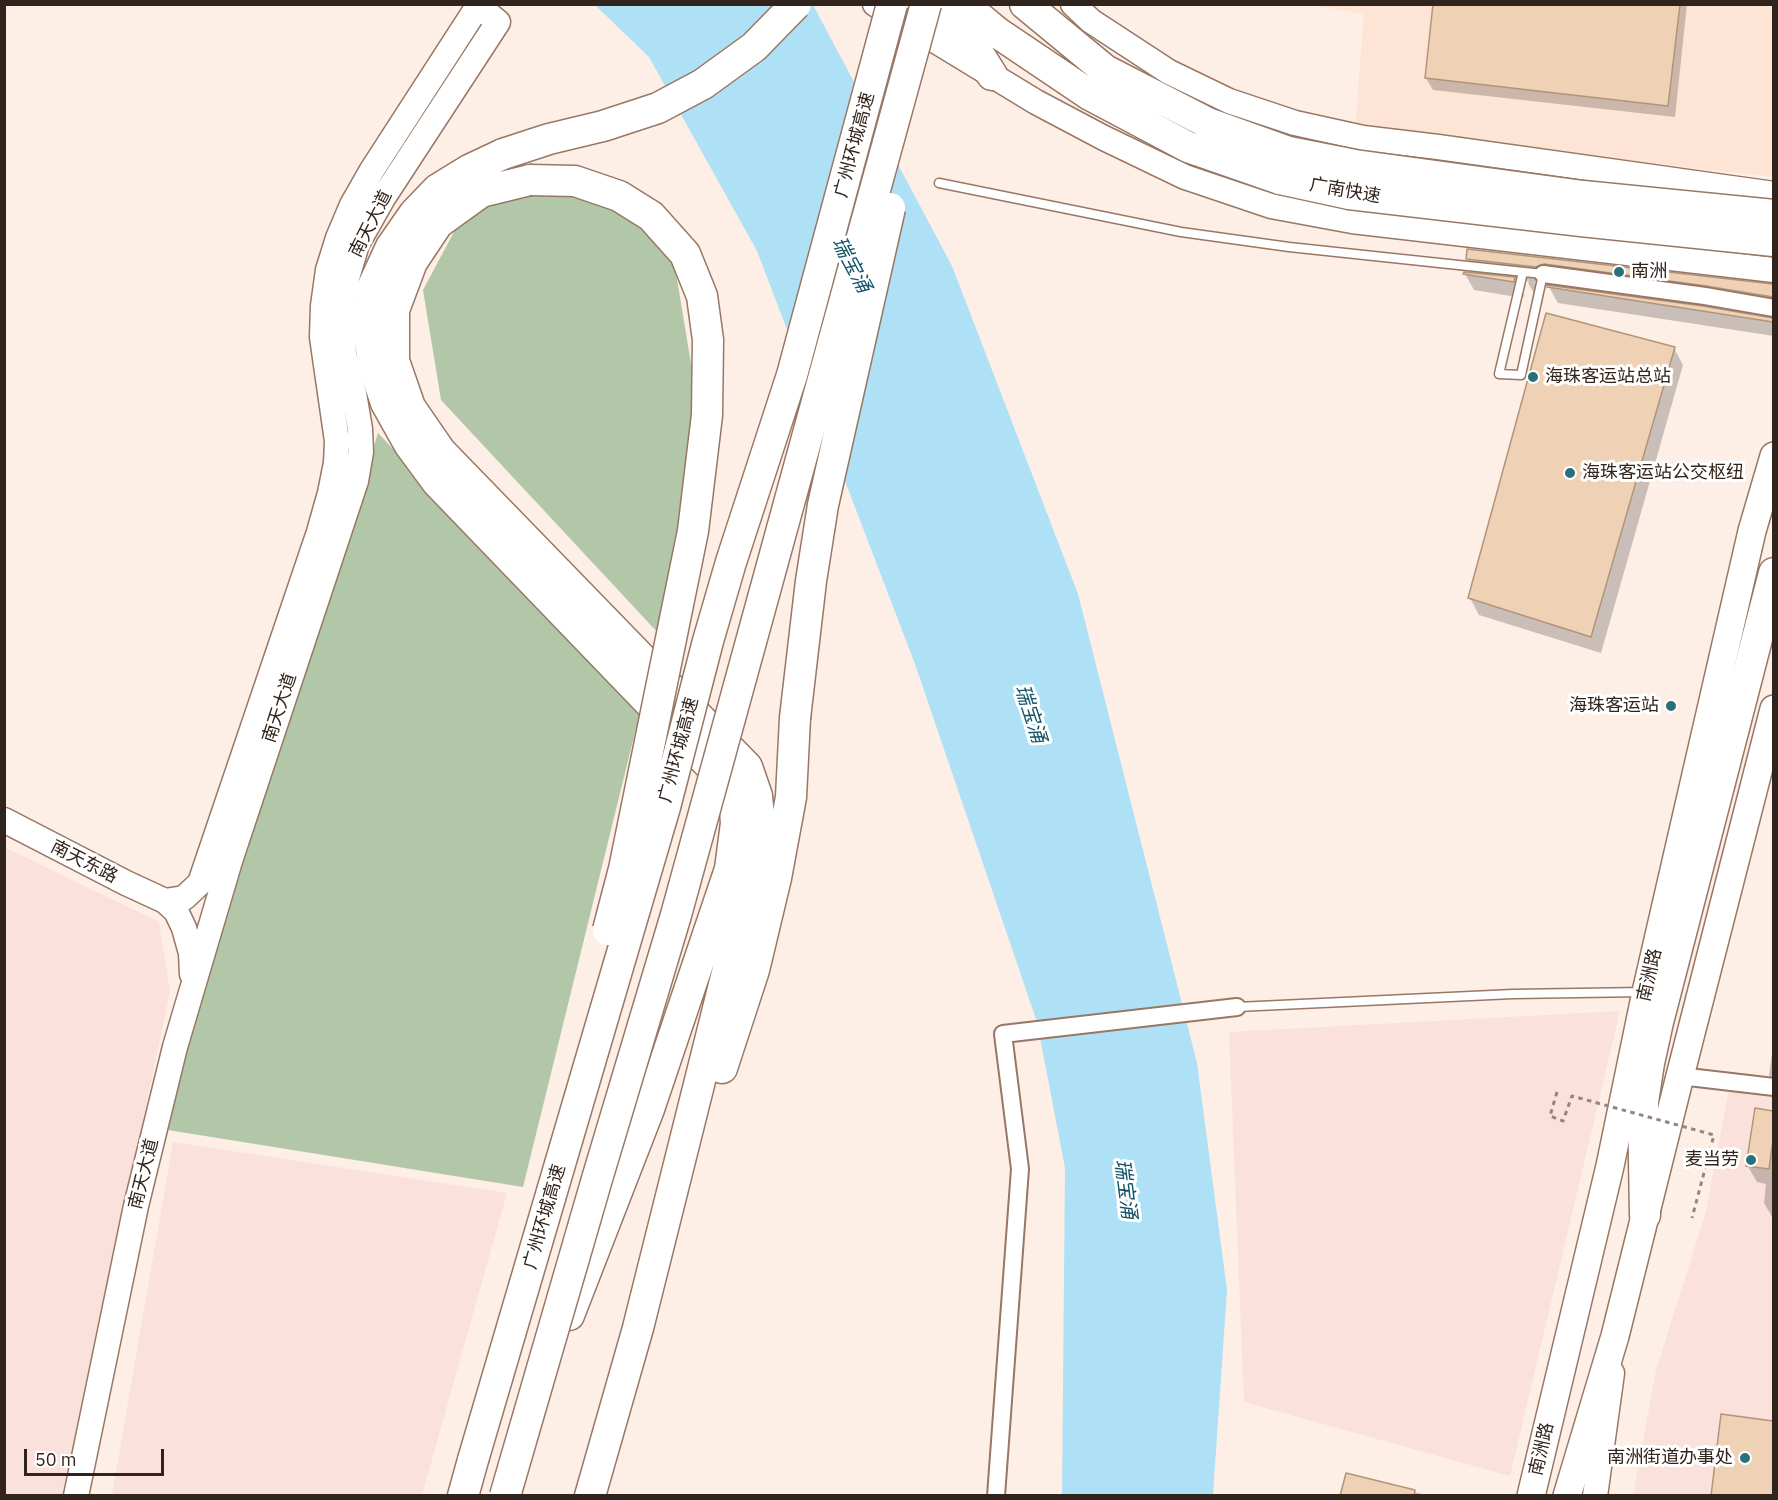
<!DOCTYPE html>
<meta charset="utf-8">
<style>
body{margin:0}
#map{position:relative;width:1778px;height:1500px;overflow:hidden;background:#fdeee6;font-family:"IBM Plex Sans",sans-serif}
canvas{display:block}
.frame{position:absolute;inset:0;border:6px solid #31241c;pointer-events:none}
.scale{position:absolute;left:24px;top:1449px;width:140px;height:27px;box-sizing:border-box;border:3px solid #31241c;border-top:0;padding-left:8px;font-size:18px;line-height:21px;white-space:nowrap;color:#31241c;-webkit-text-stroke:4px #fff;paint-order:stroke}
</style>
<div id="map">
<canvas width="1778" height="1500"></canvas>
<div class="frame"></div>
<div class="scale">50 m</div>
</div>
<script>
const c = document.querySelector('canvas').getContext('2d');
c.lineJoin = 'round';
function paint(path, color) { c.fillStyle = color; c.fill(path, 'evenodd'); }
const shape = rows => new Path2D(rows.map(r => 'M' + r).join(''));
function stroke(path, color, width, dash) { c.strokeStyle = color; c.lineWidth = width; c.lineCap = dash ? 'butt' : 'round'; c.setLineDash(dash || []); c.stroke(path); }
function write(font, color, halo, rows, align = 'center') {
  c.font = font + ' "IBM Plex Sans","Noto Sans SC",sans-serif'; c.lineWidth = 6; c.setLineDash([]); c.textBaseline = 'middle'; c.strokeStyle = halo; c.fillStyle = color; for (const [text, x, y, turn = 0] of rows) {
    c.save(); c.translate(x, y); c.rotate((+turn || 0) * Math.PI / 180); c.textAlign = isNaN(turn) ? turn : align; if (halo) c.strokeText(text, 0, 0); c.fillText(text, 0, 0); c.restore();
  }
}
paint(shape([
 [4,847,159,922,170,991,65,1495,5,1495],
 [1620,1011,1510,1476,1244,1402,1229,1032],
 [1729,1089,1773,1094,1773,1495,1633,1496,1656,1370,1706,1212],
 [173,1142,507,1193,422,1495,112,1495]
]), '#fbe1db');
paint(shape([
 [1312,5,1773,5,1773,177,1355,130,1364,14]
]), '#fee4d4');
paint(shape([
 [574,189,633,214,675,267,694,382,685,493,660,635,441,400,423,290,463,215,510,195],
 [378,433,640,712,523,1187,168,1130,183,1053]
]), '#b1c7a8');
paint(shape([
 [595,5,813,5,952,266,1078,594,1197,1063,1227,1290,1213,1495,1062,1495,1065,1168,1037,1022,915,664,757,251,649,57]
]), '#aee1f5');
paint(shape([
 [1435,4,1687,4,1675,117,1433,90,1426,78],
 [1468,250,1774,285,1774,312,1554,280,1546,283,1534,282,1543,298,1543,301,1538,300,1528,283,1529,281,1515,280,1524,295,1523,298,1474,290,1465,274,1476,275,1467,259],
 [1549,287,1774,320,1774,336,1558,303],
 [1674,348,1683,365,1601,653,1479,615,1470,598],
 [1774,1039,1774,1084,1769,1075],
 [1756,1110,1774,1113,1774,1220,1764,1203,1766,1184,1757,1182,1747,1165],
 [1722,1416,1774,1423,1774,1496,1712,1496],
 [1347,1475,1430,1496,1341,1496]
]), '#0003');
const building = shape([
 [1433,4,1680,4,1668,106,1425,78,1433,4],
 [1467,249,1773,284,1773,297,1706,286,1544,264,1536,267,1466,259,1467,249],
 [1464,272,1515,277,1514,282,1463,274,1464,272],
 [1547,285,1703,306,1773,318,1773,322,1547,287,1547,285],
 [1546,313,1675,347,1591,637,1468,598,1546,313],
 [1755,1108,1773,1111,1773,1140,1769,1169,1746,1166,1755,1108],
 [1721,1414,1773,1421,1773,1496,1711,1496,1721,1414],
 [1346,1473,1415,1490,1414,1496,1340,1496,1346,1473]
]);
paint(building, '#efd1b6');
stroke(building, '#b1947a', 1.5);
const lane = shape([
 [939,183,1181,232,1289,247,1543,274,1521,375,1499,374,1523,272],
 [1237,1007,1513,994,1643,992]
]);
const street = shape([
 [1543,274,1705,296,1774,308],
 [1680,1076,1774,1087],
 [996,1496,1020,1169,1003,1034,1237,1007]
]);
const secondary = shape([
 [875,4,1036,102,1104,138,1185,177,1271,206,1352,221,1774,270],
 [1073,4,1091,21,1169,72,1229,101,1295,123,1363,138,1438,147,1774,194],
 [4,820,126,883,165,901,176,911,184,928,191,953,192,974],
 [76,1496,136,1206,175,1047,230,861,356,481,361,452,360,429,354,393,344,354,343,330,343,308,347,278,357,244,383,198,498,22,478,6,372,170,352,205,338,238,328,270,323,306,322,337,337,441,336,463,330,493,319,532,200,883,184,898,165,901],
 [1595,1496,1612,1373]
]);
const primary = shape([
 [1531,1496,1610,1166,1646,992,1752,531,1774,456],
 [1567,1496,1615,1336,1680,1076,1774,709]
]);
const highway = shape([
 [926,4,970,40,992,75],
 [963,4,998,33,1090,95,1188,147,1280,179],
 [1025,4,1105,70,1208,123,1289,152],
 [503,154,469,170,438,189,414,214,391,247,372,288,368,326,373,364,386,403,409,444,437,482,726,782,734,799,736,823,730,869,649,1109,569,1315],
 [530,180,481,192,438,223,412,262,394,310,394,361,410,407,441,452,747,767,757,796,761,837,638,1328,590,1496],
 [722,1068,754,970,776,878,791,797,795,718],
 [1645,1215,1643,1102,1649,1063,1658,1022,1774,573],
 [463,1496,473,1460]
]);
stroke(lane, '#987764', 11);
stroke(street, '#987764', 20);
stroke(secondary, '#987764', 27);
stroke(primary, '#987764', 30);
stroke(highway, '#987764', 33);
stroke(lane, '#fff', 8);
stroke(street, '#fff', 16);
stroke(secondary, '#fff', 24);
stroke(primary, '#fff', 27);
stroke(highway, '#fff', 30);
const highwayBridge = shape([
 [1289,152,1355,165,1583,196,1774,215],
 [503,154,549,139,603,126,658,108,703,84,754,47,796,4],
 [1280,179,1349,194,1581,221,1774,241],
 [530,180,575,181,619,196,651,216,685,254,702,296,708,340,707,415,693,531,624,869,608,930],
 [795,718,811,581,823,505,890,208],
 [473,1460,665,807,708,641,731,562,792,375,892,4],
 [505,1496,597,1179,676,915,926,4]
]);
stroke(highwayBridge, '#987764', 33, []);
stroke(shape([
 [1557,1092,1550,1116,1563,1121,1572,1096,1714,1135,1692,1218]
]), '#94867e', 3, [4.5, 4.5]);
stroke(highwayBridge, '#fff', 30);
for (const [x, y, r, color] of [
 [1619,272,6,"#28717b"],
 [1533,377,6,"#28717b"],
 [1570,473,6,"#28717b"],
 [1671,706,6,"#28717b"],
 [1751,1160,6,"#28717b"],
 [1745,1458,6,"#28717b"]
]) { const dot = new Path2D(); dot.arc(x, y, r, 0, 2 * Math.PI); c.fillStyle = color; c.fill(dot); stroke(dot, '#fff', 2); }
write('18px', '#31241c', '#fff', [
 ["广州环城高速",855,145,-75],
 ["广南快速",1345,191,10],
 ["南天大道",371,224,-63],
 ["南天大道",280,708,-72],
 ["广州环城高速",679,750,-75],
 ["南天东路",84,862,27],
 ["南洲路",1650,975,-77],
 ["南天大道",144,1174,-76],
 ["广州环城高速",545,1217,-74],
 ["南洲路",1542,1449,-77]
]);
write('18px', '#31241c', '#fff', [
 ["南洲",1631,272],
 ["海珠客运站总站",1545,377],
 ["海珠客运站公交枢纽",1582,473],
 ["海珠客运站",1659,706,"right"],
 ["麦当劳",1739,1160,"right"],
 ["南洲街道办事处",1733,1458,"right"]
], 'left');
write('italic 20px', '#14556a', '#fff', [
 ["瑞宝涌",851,265,62],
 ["瑞宝涌",1030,714,72],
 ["瑞宝涌",1125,1189,83]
]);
</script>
